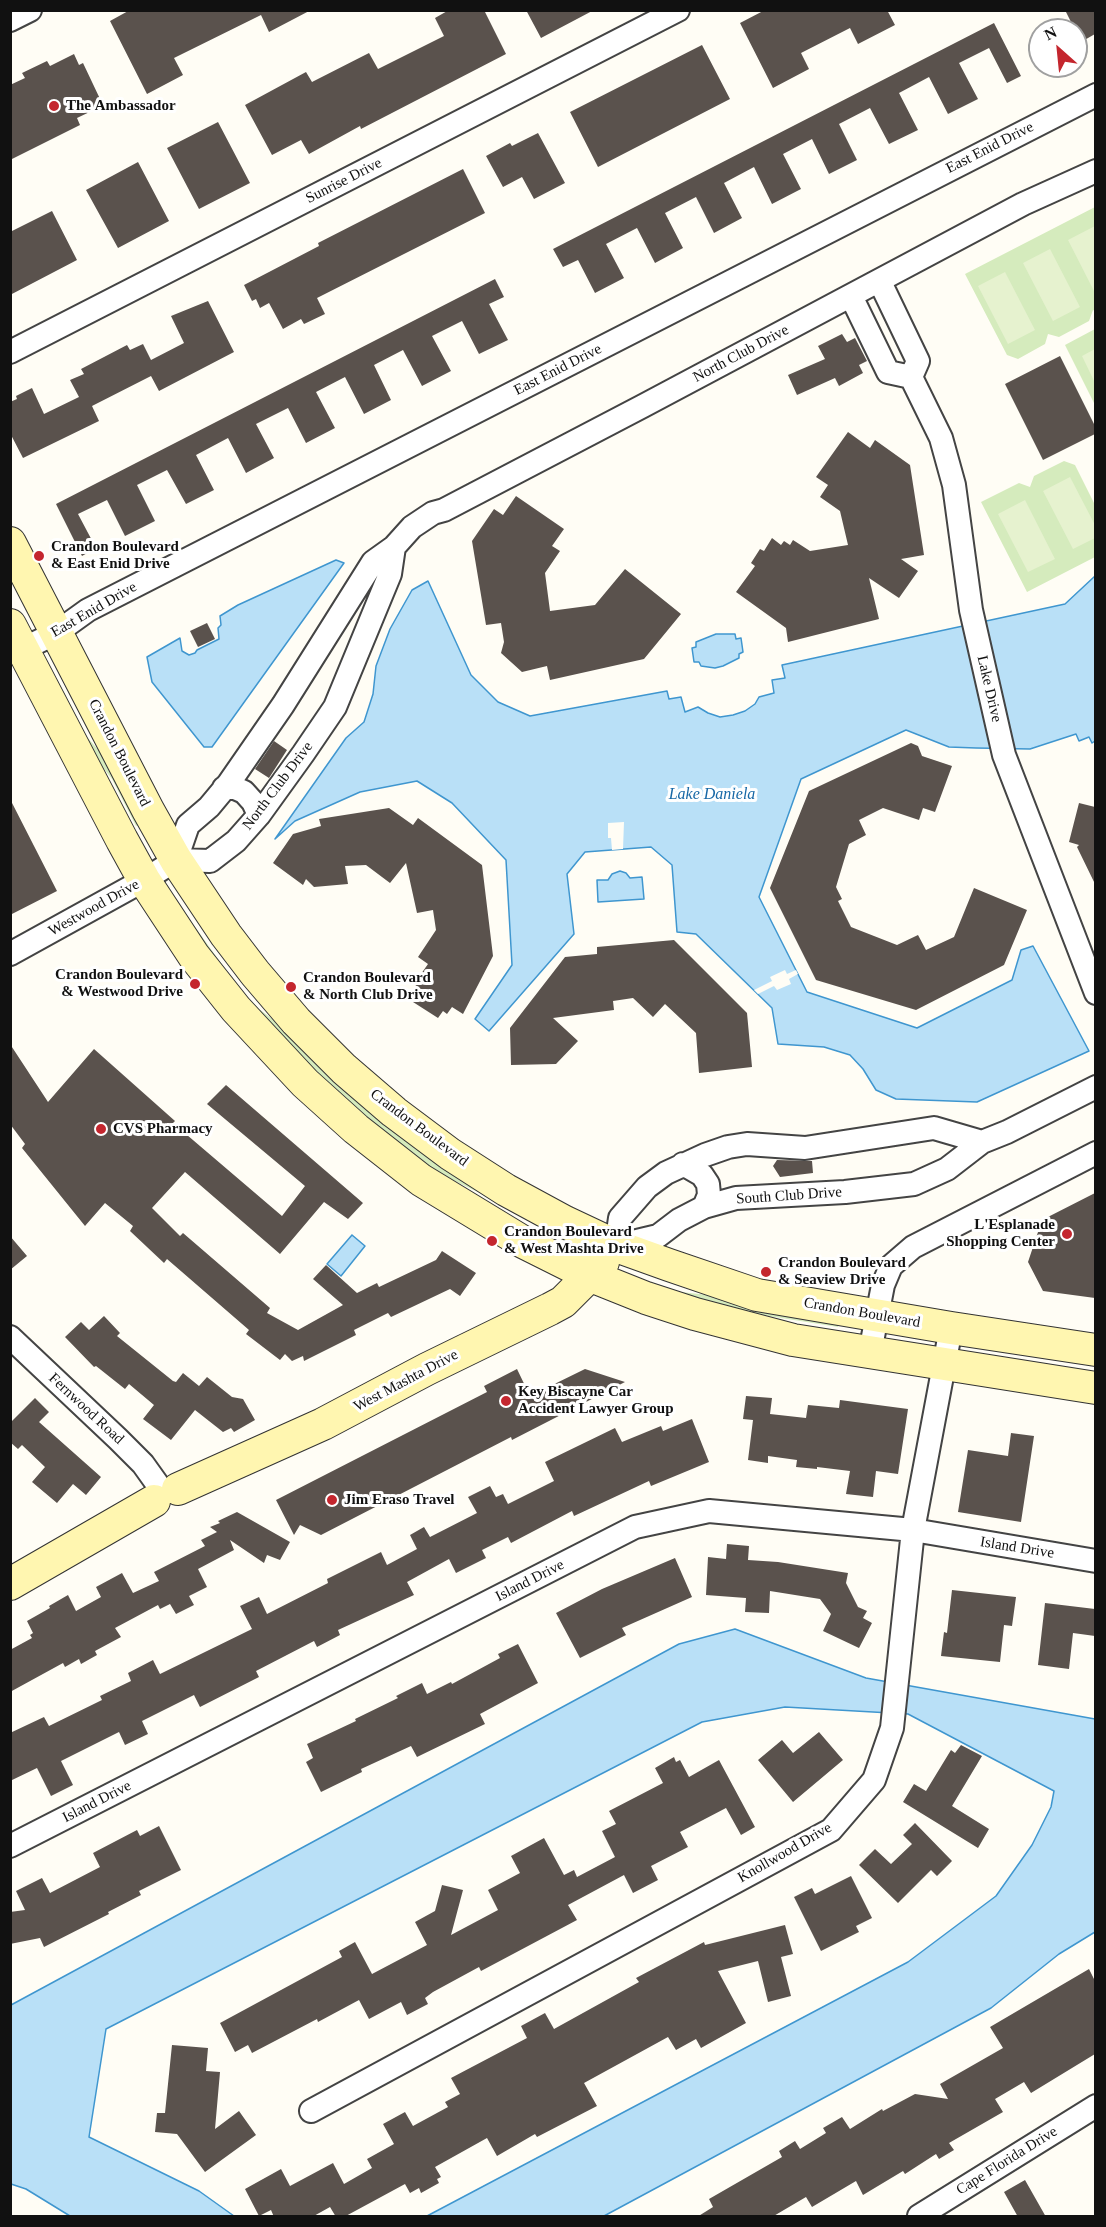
<!DOCTYPE html>
<style>
body{margin:0}
#map{position:relative;width:1106px;height:2227px;overflow:hidden;background:#fffdf5;font-family:Georgia,serif}
canvas{display:block}
.frame{position:absolute;inset:0;border:12px solid #111;pointer-events:none}
.north{position:absolute;left:1028px;top:18px;width:60px;height:60px;box-sizing:border-box;background:#fff;border:2px solid #a0a0a0;border-radius:50%;rotate:333deg;font-size:16px;font-weight:700;line-height:24px;text-align:center;color:#111}
.north::after{content:'';display:block;margin:auto;width:21px;height:27px;background:#c4262e;clip-path:polygon(50% 0,100% 100%,50% 72%,0 100%)}
</style>
<div id="map">
<canvas width="1106" height="2227"></canvas>
<div class="frame"></div>
<div class="north">N</div>
</div>
<script>
const c = document.querySelector('canvas').getContext('2d');
c.lineJoin = 'round';
function paint(path, color) { c.fillStyle = color; c.fill(path, 'evenodd'); }
const shape = rows => new Path2D(rows.map(r => 'M' + r).join(''));
function stroke(path, color, width, dash) { c.strokeStyle = color; c.lineWidth = width; c.lineCap = dash ? 'butt' : 'round'; c.setLineDash(dash || []); c.stroke(path); }
function write(font, color, halo, rows, align = 'center') {
  c.font = font + ' Georgia,serif'; c.lineWidth = 6; c.setLineDash([]); c.textBaseline = 'middle'; c.strokeStyle = halo; c.fillStyle = color; for (const [text, x, y, turn = 0] of rows) {
    c.save(); c.translate(x, y); c.rotate((+turn || 0) * Math.PI / 180); c.textAlign = isNaN(turn) ? turn : align; if (halo) c.strokeText(text, 0, 0); c.fillText(text, 0, 0); c.restore();
  }
}
paint(shape([
 [1095,207,1095,311,1093,310,1089,321,1059,337,1048,334,1045,344,1018,359,1007,355,965,274],
 [1095,329,1095,405,1065,345],
 [1064,461,1075,465,1095,505,1095,557,1027,592,981,502,1019,483,1030,487,1034,476],
 [57,679,87,737,116,770,142,823,136,826,112,779,85,745,52,682],
 [183,910,238,987,259,1009,555,1230,552,1234,482,1194,434,1171,353,1112,236,993],
 [651,1282,681,1292,736,1298,839,1321,838,1327,731,1310,649,1286]
]), '#d5ebbd');
paint(shape([
 [1095,226,1096,228,1095,293,1068,240],
 [1050,249,1080,307,1053,321,1023,263],
 [1005,272,1035,330,1008,344,978,286],
 [1095,349,1095,383,1082,356],
 [1070,477,1096,527,1095,538,1073,549,1043,491],
 [1025,500,1055,559,1028,572,998,514]
]), '#e6f2cf');
const water = shape([
 [336,560,344,563,212,747,204,747,152,682,147,657,180,638,182,651,189,655,195,653,197,650,219,639,218,628,221,625,220,616,238,605,336,560],
 [1095,576,1095,741,1092,743,1089,737,1079,741,1076,734,1030,749,976,748,949,747,906,730,801,779,759,897,807,992,917,1028,1012,980,1021,950,1033,946,1089,1051,977,1102,896,1099,876,1090,863,1069,850,1055,824,1047,778,1044,772,1008,696,934,677,932,672,865,651,847,585,852,567,874,574,934,489,1031,475,1019,512,965,506,860,452,803,417,781,360,792,295,821,275,839,346,738,364,722,373,694,376,666,390,629,412,590,428,581,471,675,498,702,530,716,667,691,669,699,681,697,685,712,698,707,708,713,720,717,733,715,745,711,755,704,759,697,774,693,772,680,785,678,782,665,1065,604,1095,576],
 [716,634,735,634,736,639,741,638,743,652,739,654,739,658,723,666,715,668,701,666,699,662,694,662,692,648,696,647,696,642,716,634],
 [620,871,626,873,630,878,642,877,644,899,598,902,597,880,608,880,612,874,620,871],
 [352,1235,365,1246,341,1276,327,1264,352,1235],
 [735,1629,866,1678,1095,1719,1095,1932,1059,1954,991,2008,604,2216,427,2216,908,1962,996,1896,1032,1845,1051,1807,1054,1791,908,1714,785,1707,702,1722,106,2029,89,2137,199,2191,234,2216,70,2216,26,2189,11,2184,11,2005,679,1644,735,1629]
]);
paint(water, '#b9e0f7');
stroke(water, '#3f96cf', 1.5);
paint(shape([
 [624,822,623,849,612,850,611,838,608,838,608,823],
 [785,970,787,974,796,970,798,974,789,979,791,984,777,990,774,986,758,994,754,990,772,981,770,977]
]), '#fffdf5');
paint(shape([
 [130,10,311,10,269,32,261,15,174,58,183,75,147,94,110,21],
 [449,10,484,10,506,54,361,129,360,126,309,154,301,140,272,155,245,105,306,72,312,82,369,53,378,69,444,36,435,18],
 [526,10,594,10,541,38],
 [765,10,887,10,895,25,858,44,850,28,801,53,809,69,773,88,740,23],
 [1065,10,1095,10,1095,34,1081,42],
 [994,23,1021,76,1007,83,989,48,959,63,978,99,948,114,929,77,899,93,918,130,889,144,870,108,839,124,857,160,829,174,812,139,783,154,801,189,772,204,754,167,724,183,742,218,714,233,696,197,665,213,683,248,655,263,637,228,606,244,624,278,595,293,578,260,563,267,553,249],
 [702,45,730,99,598,167,570,112],
 [74,54,79,65,83,63,101,101,96,104,98,108,77,118,80,125,10,160,10,85,25,78,22,73,47,61,50,66],
 [218,122,250,183,199,209,167,148],
 [538,133,565,183,534,199,522,177,503,187,486,156,510,143,512,146],
 [138,162,169,221,118,248,86,190],
 [463,169,485,213,317,298,325,314,304,324,301,319,283,329,269,303,260,308,256,299,252,301,244,285,319,246,318,243],
 [52,211,77,260,10,295,10,232],
 [495,279,504,297,489,304,508,340,479,354,462,321,432,336,451,371,422,386,403,350,374,365,391,400,364,414,345,377,316,392,335,428,306,443,288,408,256,424,274,458,246,473,228,438,196,455,214,490,186,504,167,470,137,485,155,521,125,536,107,500,78,514,96,548,82,556,56,504],
 [208,301,234,352,159,391,151,376,92,406,99,421,23,458,10,433,10,402,17,399,16,396,32,388,44,414,79,397,70,380,84,374,81,369,127,345,130,350,143,344,151,360,184,343,171,316],
 [842,334,847,342,855,338,867,361,859,365,863,373,839,386,835,378,797,395,788,375,825,359,818,346],
 [1060,356,1095,426,1095,434,1043,460,1005,384],
 [848,432,870,448,875,440,910,465,924,555,901,559,918,571,899,598,869,578,879,619,788,642,786,628,736,592,755,566,751,563,760,549,764,551,772,538,781,545,784,541,790,545,793,540,810,551,848,545,840,511,820,497,828,485,816,477],
 [516,496,564,529,552,546,560,551,545,573,550,611,595,605,625,569,681,614,644,659,550,680,547,666,522,672,501,653,504,642,501,623,486,625,472,541,494,509,503,515],
 [207,623,215,639,198,647,190,631],
 [274,741,287,750,269,778,255,769],
 [911,743,918,746,922,756,952,766,935,812,923,808,919,820,883,808,859,820,866,835,849,844,836,887,842,899,838,901,851,927,897,945,918,935,926,950,954,937,974,888,1027,910,1004,965,916,1010,816,980,770,888,809,791],
 [10,799,57,891,10,915],
 [1079,803,1095,807,1095,884,1077,847,1079,845,1069,842],
 [389,808,413,825,418,818,482,865,493,956,463,1014,452,1007,447,1014,443,1011,438,1018,413,1002,422,990,414,984,428,964,418,957,436,930,433,910,417,913,406,863,390,883,366,865,345,866,348,884,314,887,306,879,303,885,273,863,293,834,321,826,319,819],
 [674,940,747,1013,752,1067,699,1073,696,1033,665,1004,653,1017,633,998,613,1001,614,1010,553,1018,578,1041,556,1064,511,1065,510,1028,565,957,597,954,597,947],
 [10,1044,48,1102,94,1049,175,1121,173,1123,282,1216,305,1186,207,1104,226,1085,363,1203,348,1219,324,1202,280,1254,185,1172,152,1208,180,1236,183,1233,270,1308,267,1313,298,1330,343,1305,313,1279,326,1265,357,1293,377,1283,379,1287,436,1260,442,1251,476,1273,460,1296,450,1289,391,1317,388,1313,354,1330,356,1335,304,1361,303,1356,292,1361,285,1354,280,1360,246,1334,249,1330,167,1259,164,1263,130,1231,133,1226,105,1203,85,1226,22,1148,25,1144,10,1124],
 [777,1160,812,1161,813,1173,780,1177,773,1166],
 [1095,1193,1095,1298,1043,1291,1028,1262,1042,1220],
 [10,1236,27,1256,10,1270],
 [104,1316,120,1333,117,1336,173,1381,176,1382,183,1373,199,1386,207,1377,232,1397,243,1399,255,1420,234,1432,231,1428,223,1432,195,1410,171,1440,143,1419,154,1405,129,1384,125,1389,96,1366,94,1367,65,1337,81,1322,89,1330],
 [517,1369,530,1396,585,1369,625,1382,512,1440,511,1437,321,1535,300,1525,294,1535,276,1500,487,1392,484,1386],
 [746,1396,772,1398,770,1414,806,1418,808,1405,839,1408,840,1400,908,1409,898,1474,876,1471,873,1497,846,1494,850,1471,817,1467,817,1469,796,1467,797,1460,768,1456,768,1463,748,1460,753,1420,743,1419],
 [35,1398,49,1412,39,1422,101,1477,86,1495,73,1484,57,1503,32,1482,45,1467,22,1445,18,1449,10,1442,10,1423],
 [692,1419,709,1462,651,1486,649,1481,574,1516,572,1511,511,1543,508,1537,482,1550,486,1558,456,1573,449,1559,407,1582,414,1595,338,1630,340,1635,317,1647,314,1641,256,1671,259,1677,200,1707,194,1695,142,1721,148,1734,125,1745,119,1732,61,1761,73,1785,51,1796,37,1768,10,1781,10,1733,44,1717,49,1726,102,1700,100,1696,131,1681,128,1673,153,1660,160,1674,252,1629,240,1606,259,1597,267,1614,328,1583,327,1579,381,1552,387,1565,417,1549,410,1535,424,1527,430,1537,477,1513,468,1497,490,1486,496,1497,503,1494,508,1504,554,1481,545,1462,615,1428,622,1442,661,1426,663,1431],
 [1011,1433,1034,1436,1021,1522,958,1512,968,1450,1008,1456],
 [237,1512,290,1542,280,1560,267,1555,264,1563,230,1540,234,1550,198,1569,207,1587,189,1596,194,1605,176,1614,170,1604,160,1609,158,1605,115,1628,121,1637,95,1651,97,1655,81,1664,79,1659,65,1667,63,1663,10,1692,10,1650,32,1638,30,1635,33,1633,27,1621,50,1608,49,1606,68,1595,76,1611,101,1597,96,1587,122,1573,133,1593,159,1581,154,1572,205,1546,201,1540,217,1532,210,1527,220,1523,218,1521],
 [727,1544,749,1546,748,1560,778,1562,848,1573,846,1583,858,1607,867,1611,863,1618,872,1623,859,1648,823,1631,831,1614,820,1599,770,1591,769,1613,745,1612,746,1598,706,1595,708,1557,726,1559],
 [675,1558,692,1597,622,1628,626,1635,580,1658,556,1613,602,1589],
 [952,1590,1016,1597,1012,1626,1004,1625,1000,1662,941,1656,944,1632,947,1633],
 [1045,1603,1095,1609,1095,1636,1073,1633,1069,1669,1038,1665],
 [518,1644,538,1683,480,1714,485,1724,417,1757,411,1746,361,1769,362,1772,321,1792,306,1762,313,1758,307,1744,356,1721,355,1719,398,1698,396,1696,422,1683,427,1694,451,1682,452,1684,500,1658,498,1654],
 [819,1732,843,1760,793,1802,758,1760,782,1740,793,1753],
 [961,1745,982,1756,952,1806,989,1829,978,1848,903,1802,914,1784,926,1791,951,1750,955,1753],
 [674,1757,676,1762,680,1760,689,1777,719,1760,755,1827,741,1835,726,1808,680,1832,688,1847,651,1866,658,1880,633,1893,624,1875,568,1905,577,1920,481,1971,479,1967,433,1992,425,1998,428,2004,407,2015,401,2002,369,2019,359,2000,318,2022,317,2019,252,2053,248,2045,235,2052,220,2023,342,1957,339,1951,355,1942,372,1974,427,1945,415,1922,435,1911,442,1885,463,1890,451,1935,498,1910,488,1890,520,1873,511,1856,544,1838,564,1875,574,1870,577,1877,615,1857,602,1831,616,1824,609,1811,663,1783,655,1768],
 [915,1823,952,1861,937,1876,931,1870,898,1903,859,1865,875,1849,891,1864,912,1844,903,1835],
 [159,1826,181,1870,139,1891,141,1895,108,1912,109,1914,44,1947,40,1938,10,1944,10,1912,25,1910,16,1891,42,1878,50,1893,100,1867,93,1853,137,1830,140,1836],
 [851,1876,872,1918,856,1926,859,1932,821,1951,794,1897,812,1888,815,1894],
 [785,1925,793,1954,781,1957,791,1996,768,2002,758,1961,718,1971,746,2023,701,2048,696,2039,676,2050,668,2037,584,2083,597,2106,537,2137,535,2134,497,2156,487,2138,435,2167,441,2177,437,2179,439,2183,421,2193,419,2188,410,2193,405,2184,344,2217,336,2217,330,2207,312,2217,274,2217,271,2210,259,2216,245,2189,281,2169,290,2186,333,2163,344,2184,372,2168,367,2159,394,2144,383,2124,405,2112,413,2126,448,2107,445,2102,460,2094,451,2078,527,2038,521,2026,545,2013,554,2029,639,1982,636,1978,704,1942,705,1945],
 [1089,1969,1095,1981,1095,2054,1031,2093,1024,2082,995,2099,1003,2112,949,2143,954,2150,939,2159,936,2154,905,2174,903,2171,863,2195,856,2181,812,2207,806,2197,772,2217,697,2217,713,2207,709,2199,782,2157,779,2151,795,2141,800,2149,826,2133,823,2128,842,2117,850,2129,882,2109,883,2111,915,2094,948,2099,940,2084,1003,2048,990,2027],
 [172,2045,208,2048,206,2071,220,2072,215,2129,239,2111,256,2135,205,2172,177,2134,155,2132,157,2113,165,2113],
 [1025,2180,1046,2217,1018,2217,1004,2192]
]), '#5a524d');
const street = shape([
 [10,20,30,10],
 [880,282,918,361,911,377],
 [851,296,888,372,911,377],
 [10,352,678,10],
 [911,377,941,438,954,485,971,610,1004,755,1096,993],
 [23,649,56,633,88,610,1096,95],
 [224,788,235,788,244,792,253,802,259,815],
 [176,860,188,825,209,807,229,783,283,705,373,562,394,547,412,527,433,513,444,510,643,406,1023,204,1096,171],
 [176,860,210,861,236,841,259,815,303,754,335,707,390,574,394,547],
 [10,954,144,880,176,860],
 [982,1142,934,1128,805,1148,747,1144,728,1147,705,1155,666,1173,647,1187,620,1218,616,1246,658,1236,679,1220,704,1207,736,1198,845,1192,914,1184,947,1169,982,1142,1007,1132,1096,1087],
 [683,1164,702,1175,708,1184,709,1195,704,1207],
 [10,1337,118,1439,143,1464,158,1485],
 [870,1352,883,1285,891,1266,913,1247,1096,1153],
 [10,1846,635,1527,709,1511,913,1530,1096,1561],
 [311,2111,831,1830,874,1780,892,1728,913,1530,951,1328],
 [919,2216,1096,2106]
]);
const secondary = shape([
 [10,543,148,810,176,860,226,935,255,973,296,1021,344,1069,394,1112,450,1154,506,1190,565,1222,616,1246,669,1265,757,1295,951,1328,1096,1350],
 [10,625,122,840,144,880,194,956,236,1009,305,1083,356,1129,421,1180,523,1242,591,1276,646,1298,695,1314,793,1340,1096,1388],
 [178,1489,323,1424,427,1369,550,1309,563,1302,603,1262],
 [10,1584,154,1501]
]);
stroke(street, '#444', 26);
stroke(secondary, '#333', 34);
stroke(street, '#fff', 22);
stroke(secondary, '#fff6b0', 32);
for (const [x, y, r, color] of [
 [54,106,6,"#c4262e"],
 [39,556,6,"#c4262e"],
 [195,984,6,"#c4262e"],
 [291,987,6,"#c4262e"],
 [101,1129,6,"#c4262e"],
 [1067,1234,6,"#c4262e"],
 [492,1241,6,"#c4262e"],
 [766,1272,6,"#c4262e"],
 [506,1401,6,"#c4262e"],
 [332,1500,6,"#c4262e"]
]) { const dot = new Path2D(); dot.arc(x, y, r, 0, 2 * Math.PI); c.fillStyle = color; c.fill(dot); stroke(dot, '#fff', 2); }
write('bold 15px', '#111', '#fff', [
 ["The Ambassador",66,106],
 ["Crandon Boulevard",51,547],
 ["& East Enid Drive",51,564],
 ["Crandon Boulevard",183,975,"right"],
 ["& Westwood Drive",183,992,"right"],
 ["Crandon Boulevard",303,978],
 ["& North Club Drive",303,995],
 ["CVS Pharmacy",113,1129],
 ["L'Esplanade",1055,1225,"right"],
 ["Shopping Center",1055,1242,"right"],
 ["Crandon Boulevard",504,1232],
 ["& West Mashta Drive",504,1249],
 ["Crandon Boulevard",778,1263],
 ["& Seaview Drive",778,1280],
 ["Key Biscayne Car",518,1392],
 ["Accident Lawyer Group",518,1409],
 ["Jim Eraso Travel",344,1500]
], 'left');
write('15px', '#111', '#fff', [
 ["East Enid Drive",990,148,-27],
 ["Sunrise Drive",344,181,-27],
 ["North Club Drive",741,354,-28],
 ["East Enid Drive",558,370,-27],
 ["East Enid Drive",94,610,-30],
 ["Lake Drive",989,689,77],
 ["Crandon Boulevard",119,753,63],
 ["North Club Drive",278,786,-53],
 ["Westwood Drive",94,908,-29],
 ["Crandon Boulevard",419,1128,37],
 ["South Club Drive",789,1196,-4],
 ["Crandon Boulevard",862,1313,10],
 ["West Mashta Drive",406,1381,-28],
 ["Fernwood Road",86,1409,43],
 ["Island Drive",1017,1548,9],
 ["Island Drive",530,1581,-27],
 ["Island Drive",97,1802,-27],
 ["Knollwood Drive",785,1853,-30],
 ["Cape Florida Drive",1007,2161,-32]
]);
write('italic 16px', '#1768a6', '#fff', [
 ["Lake Daniela",712,795]
]);
</script>
